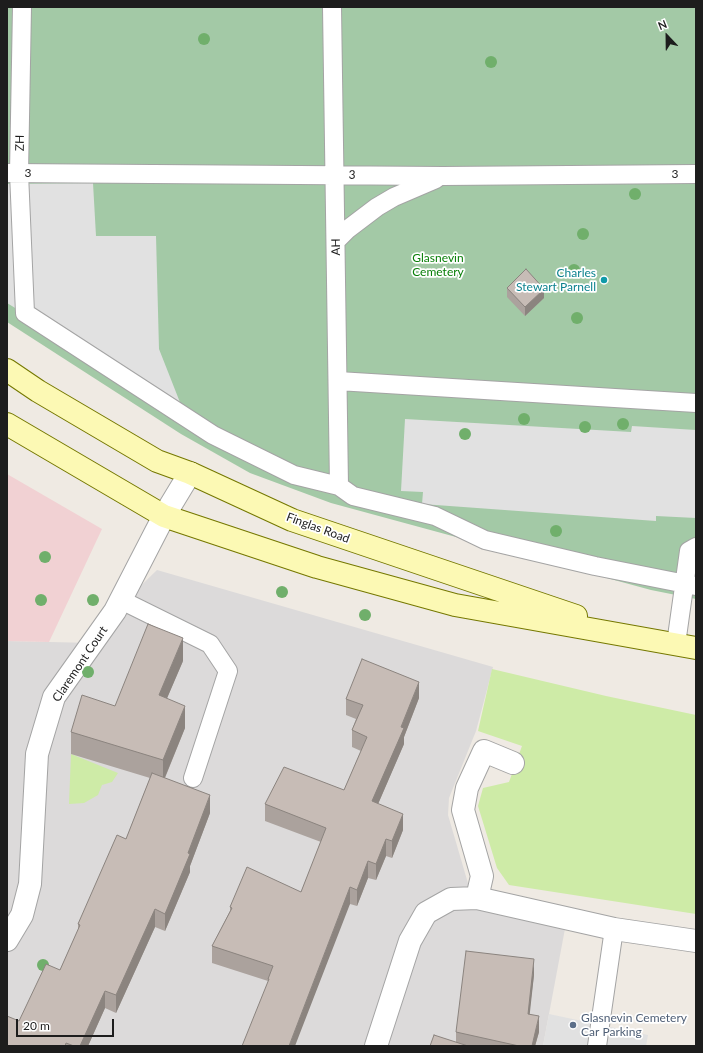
<!DOCTYPE html>
<style>
body{margin:0}
#map{position:relative;width:703px;height:1053px;overflow:hidden;background:#efeae3;font-family:Lato,sans-serif}
canvas{display:block}
.frame{position:absolute;inset:0;border:8px solid #1d1d1d;pointer-events:none}
.north{position:absolute;left:647px;top:16px;width:40px;height:40px;-webkit-text-stroke:3px #fff;paint-order:stroke;rotate:338deg;font-size:11px;font-weight:700;line-height:16px;text-align:center;color:#1d1d1d}
.north::after{content:'';display:block;margin:auto;width:14px;height:18px;background:#1d1d1d;clip-path:polygon(50% 0,100% 100%,50% 72%,0 100%)}
.scale{position:absolute;left:16px;top:1019px;width:98px;height:18px;box-sizing:border-box;border:2px solid #1d1d1d;border-top:0;padding-left:5px;font-size:12px;line-height:14px;white-space:nowrap;color:#1d1d1d;-webkit-text-stroke:3px #fff;paint-order:stroke}
</style>
<div id="map">
<canvas width="703" height="1053"></canvas>
<div class="frame"></div>
<div class="north">N</div>
<div class="scale">20 m</div>
</div>
<script>
const c = document.querySelector('canvas').getContext('2d');
c.lineJoin = 'round';
function paint(path, color) { c.fillStyle = color; c.fill(path, 'evenodd'); }
const shape = rows => new Path2D(rows.map(r => 'M' + r).join(''));
function stroke(path, color, width, dash) { c.strokeStyle = color; c.lineWidth = width; c.lineCap = dash ? 'butt' : 'round'; c.setLineDash(dash || []); c.stroke(path); }
function write(font, color, halo, rows, align = 'center') {
  c.font = font + ' Lato,sans-serif'; c.lineWidth = 3.5; c.setLineDash([]); c.textBaseline = 'middle'; c.strokeStyle = halo; c.fillStyle = color; for (const [text, x, y, turn = 0] of rows) {
    c.save(); c.translate(x, y); c.rotate((+turn || 0) * Math.PI / 180); c.textAlign = isNaN(turn) ? turn : align; if (halo) c.strokeText(text, 0, 0); c.fillText(text, 0, 0); c.restore();
  }
}
paint(shape([
 [157,570,493,667,476,731,449,798,448,815,472,897,567,918,543,1046,7,1046,7,641,93,643,115,611]
]), '#dcdada');
paint(shape([
 [7,474,102,529,49,642,7,641]
]), '#f1d1d3');
paint(shape([
 [492,669,606,696,696,715,696,914,509,885,497,868,478,806,483,788,509,782,522,746,478,731],
 [71,754,118,773,112,782,102,785,98,795,84,803,69,804]
]), '#ceeba7');
paint(shape([
 [7,7,696,7,696,599,651,590,331,503,250,473,181,434,7,322]
]), '#a3c9a6');
paint(shape([
 [93,183,96,236,156,236,159,349,183,410,7,303,7,184],
 [405,419,631,432,632,426,696,430,696,518,656,516,656,521,422,504,423,492,401,491],
 [549,1014,648,1035,646,1046,543,1046]
]), '#e1e1e1');
const lane = shape([
 [22,7,19,173,25,313,213,435,294,475,339,486,353,496,435,516,485,540,595,566,696,586],
 [332,7,339,486],
 [7,173,443,176,696,174],
 [336,241,348,229,377,207,394,197,436,179],
 [338,381,696,403],
 [121,600,210,644,228,671,193,778],
 [676,644,689,551,696,547],
 [597,1046,614,929]
]);
const street = shape([
 [477,898,482,876,463,810,467,788,484,751,513,763],
 [7,940,22,915,30,884,37,754,54,697,115,611,164,516,190,473],
 [376,1046,410,941,426,913,451,899,477,898,614,929,696,941]
]);
const secondary = shape([
 [7,370,38,391,157,461,190,473,292,520,576,616],
 [7,424,164,516,317,567,455,605,696,648]
]);
stroke(lane, '#a4a4a4', 20);
stroke(street, '#a4a4a4', 24);
stroke(secondary, '#757801', 24);
stroke(lane, '#fff', 18);
stroke(street, '#fff', 22);
stroke(secondary, '#fcf9b4', 22);
c.fillStyle = '#70af6b';
for (const [x, y] of [
 [204,39],
 [491,62],
 [635,194],
 [583,234],
 [574,270],
 [577,318],
 [524,419],
 [623,424],
 [585,427],
 [465,434],
 [556,531],
 [45,557],
 [282,592],
 [41,600],
 [93,600],
 [365,615],
 [88,672],
 [43,965]
]) { c.beginPath(); c.arc(x, y, 6, 0, 2 * Math.PI); c.fill(); }
paint(shape([
 [507,288,544,298,525,316,507,297],
 [183,661,167,698,185,728,165,778,210,813,190,866,190,872,165,931,155,927,116,1013,105,1008,88,1046,7,1046,19,1021,60,970,78,930,78,924,126,839,150,778,71,754,71,732,115,706],
 [419,698,404,737,404,744,378,804,403,830,392,858,386,856,376,880,368,878,357,906,350,904,268,983,268,981,212,963,212,946,230,911,230,907,301,892,321,842,265,821,265,804,344,790,361,751,352,747,352,730,356,719,346,715,346,699],
 [534,975,529,1014,539,1032,535,1046,430,1046,456,1042,456,1032]
]), '#aba29d');
paint(shape([
 [544,289,544,298,525,316,525,307],
 [183,638,183,661,159,717,159,695],
 [419,682,419,698,404,737,404,744,372,818,372,801],
 [185,706,185,728,163,782,163,760],
 [210,795,210,813,190,866,190,872,165,931,165,914],
 [403,814,403,830,392,858,392,841],
 [386,839,386,856,376,880,376,864],
 [368,861,368,878,357,906,357,890],
 [350,887,350,904,295,1046,289,1046],
 [155,909,155,927,116,1013,116,995],
 [534,959,534,975,528,1030,528,1014],
 [105,991,105,1008,88,1046,80,1046],
 [539,1016,539,1032,535,1046,532,1046]
]), '#8b847f');
const building = shape([
 [526,269,544,289,525,307,507,288,526,269],
 [148,624,183,638,159,695,185,706,163,760,71,732,82,695,115,706,148,624],
 [362,659,419,682,401,727,404,728,372,801,403,814,392,841,386,839,376,864,368,861,357,890,350,887,289,1046,242,1046,269,979,268,979,273,966,212,946,232,908,230,907,247,867,301,892,326,828,265,804,284,767,344,790,367,737,352,730,363,705,346,699,362,659],
 [152,773,210,795,188,853,190,854,165,914,155,909,116,995,105,991,80,1046,74,1046,66,1043,65,1046,7,1046,7,1016,19,1021,46,964,60,970,80,925,78,924,117,835,126,839,152,773],
 [466,951,534,959,528,1014,539,1016,532,1046,519,1046,456,1032,466,951],
 [434,1035,468,1046,430,1046,434,1035]
]);
paint(building, '#c7bcb6');
stroke(building, '#8b847f', 1);
for (const [x, y, r, color] of [
 [604,280,4,"#0f9aa8"],
 [573,1025,4,"#5c6f8a"]
]) { const dot = new Path2D(); dot.arc(x, y, r, 0, 2 * Math.PI); c.fillStyle = color; c.fill(dot); stroke(dot, '#fff', 1.5); }
write('12px', '#1d1d1d', '#fff', [
 ["ZH",20,143,-89],
 ["3",28,173],
 ["3",675,174],
 ["3",352,175,1],
 ["AH",336,247,-91],
 ["Finglas Road",318,528,20],
 ["Claremont Court",80,664,-56]
]);
write('12px', '#087f08', '#fff', [
 ["Glasnevin",438,258],
 ["Cemetery",438,272]
]);
write('12px', '#0d838f', '#fff', [
 ["Charles",596,273],
 ["Stewart Parnell",596,287]
], 'right');
write('12px', '#4e5e75', '#fff', [
 ["Glasnevin Cemetery",581,1018],
 ["Car Parking",581,1032]
], 'left');
</script>
